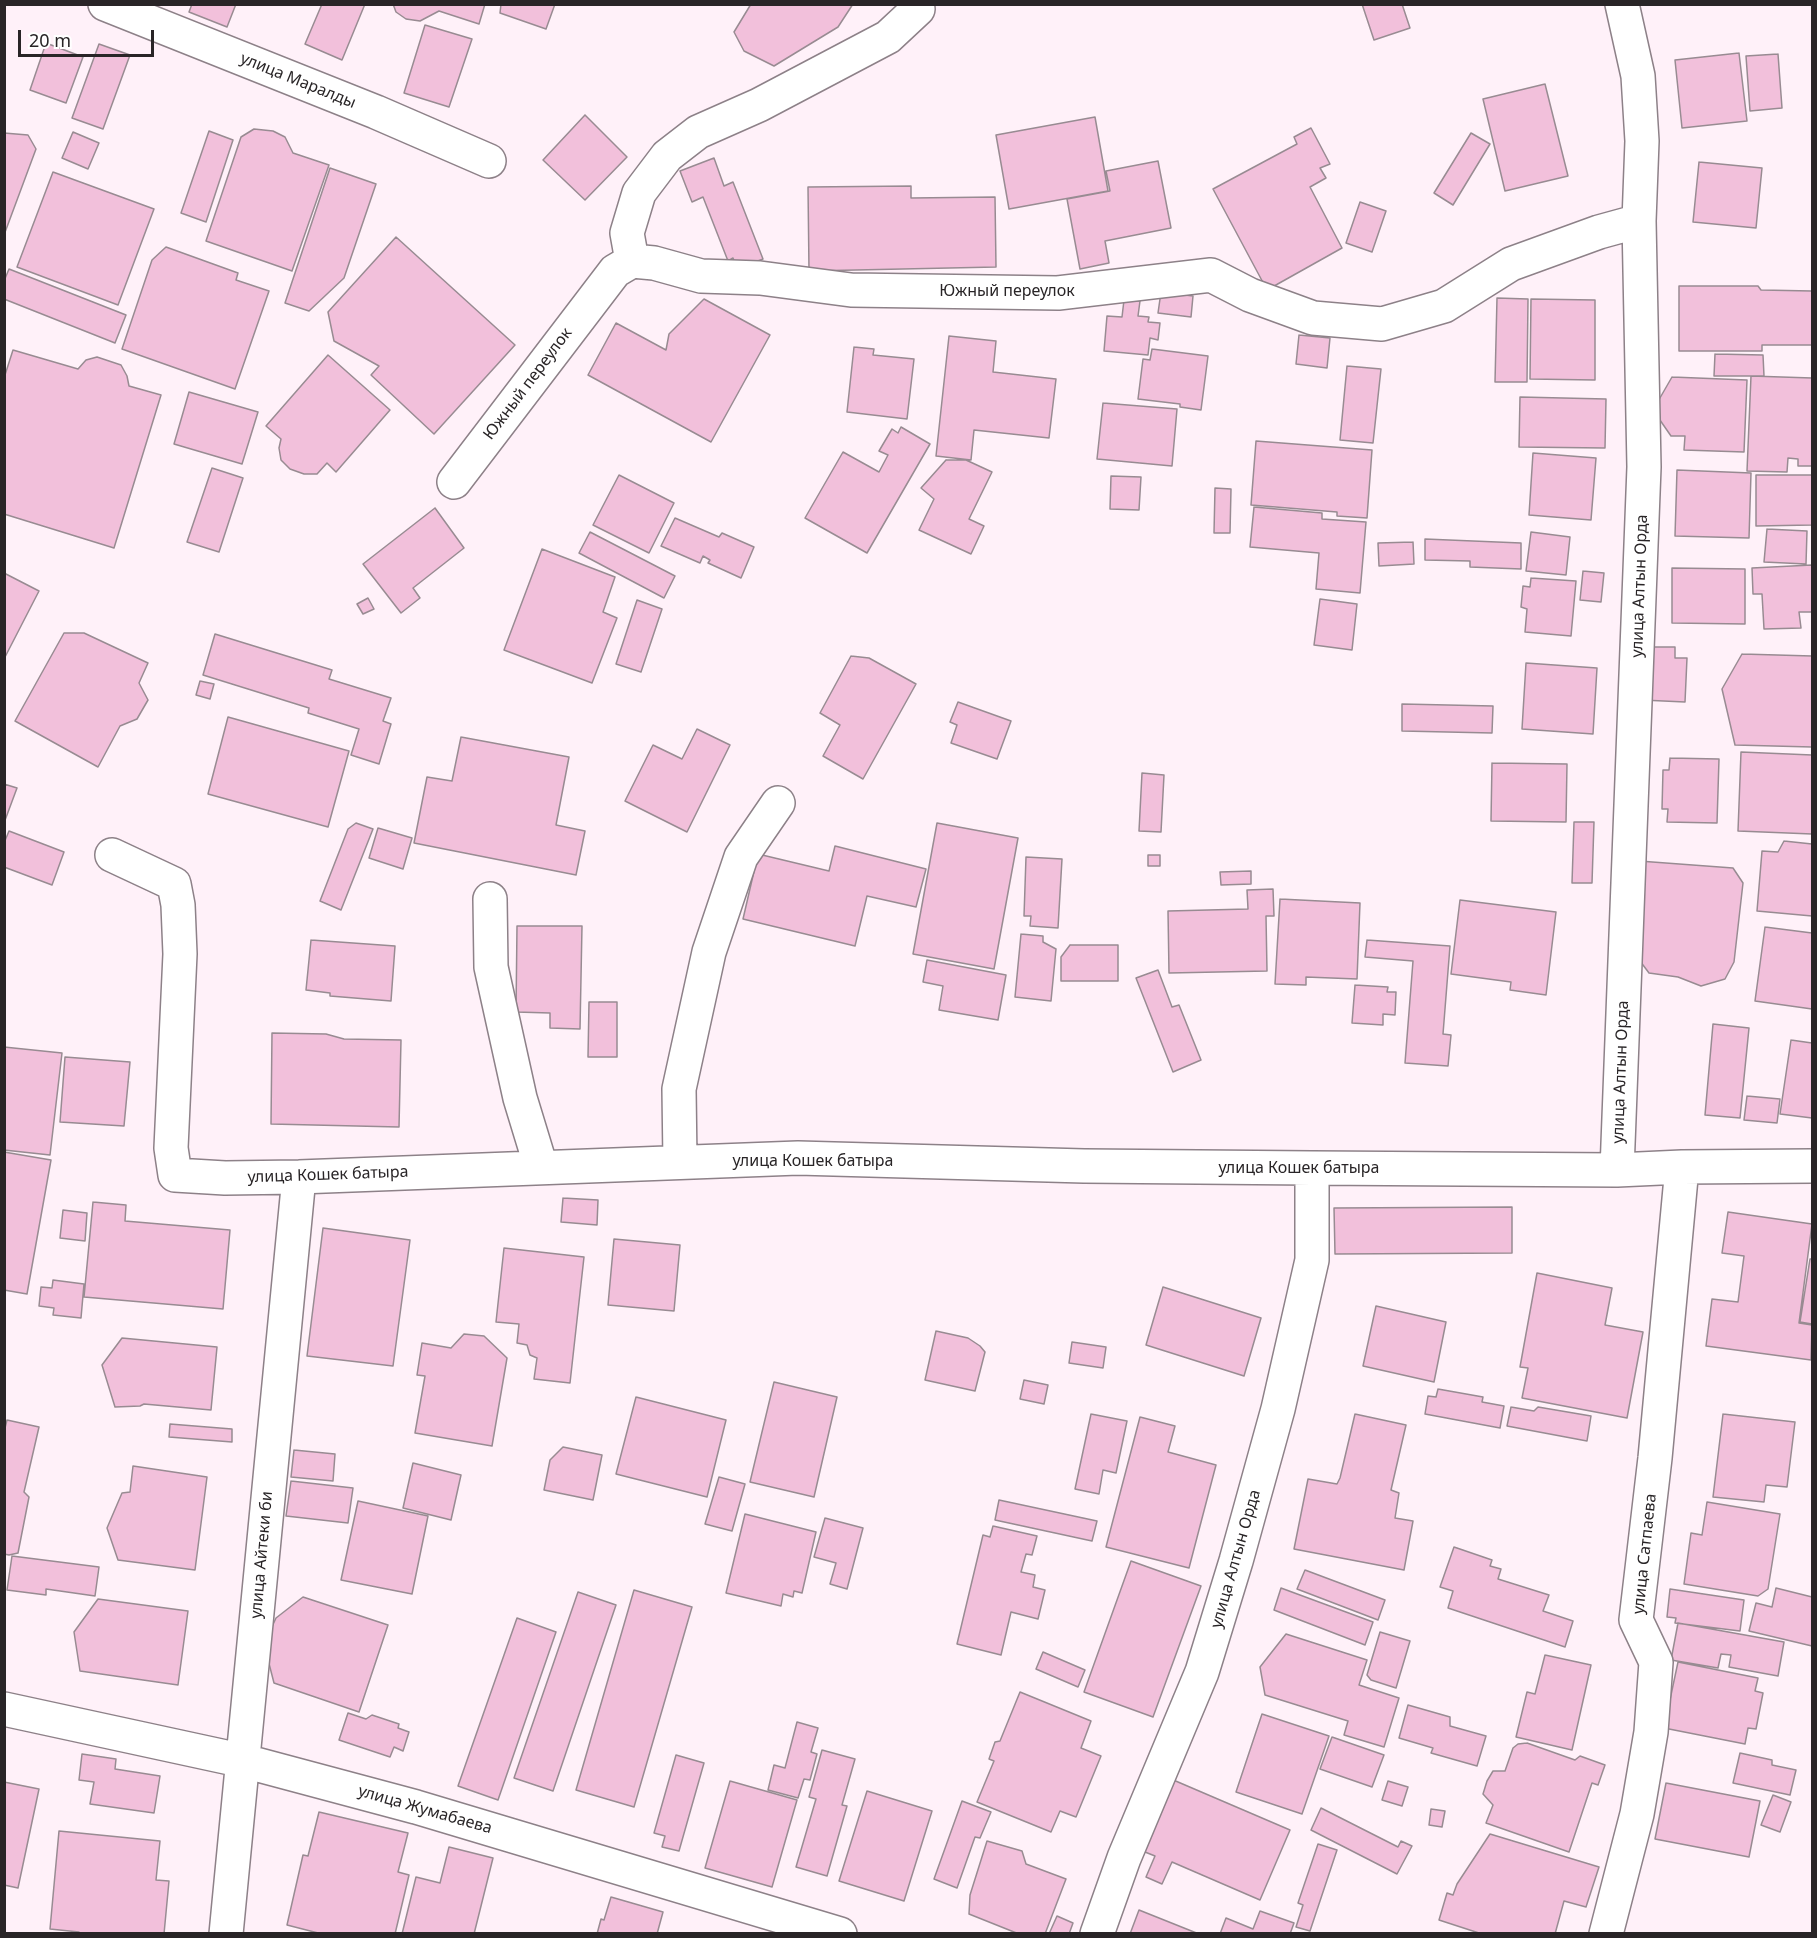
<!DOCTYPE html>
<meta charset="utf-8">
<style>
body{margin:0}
#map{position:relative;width:1817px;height:1938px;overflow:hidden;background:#fff1f9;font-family:"Noto Sans",sans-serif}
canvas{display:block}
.frame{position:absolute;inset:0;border:6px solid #292527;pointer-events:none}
.scale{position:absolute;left:18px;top:30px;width:136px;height:27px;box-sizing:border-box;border:3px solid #292527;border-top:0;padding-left:8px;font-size:18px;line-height:21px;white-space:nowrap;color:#292527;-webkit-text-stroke:4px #fff;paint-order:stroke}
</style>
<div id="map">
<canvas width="1817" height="1938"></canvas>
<div class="frame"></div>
<div class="scale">20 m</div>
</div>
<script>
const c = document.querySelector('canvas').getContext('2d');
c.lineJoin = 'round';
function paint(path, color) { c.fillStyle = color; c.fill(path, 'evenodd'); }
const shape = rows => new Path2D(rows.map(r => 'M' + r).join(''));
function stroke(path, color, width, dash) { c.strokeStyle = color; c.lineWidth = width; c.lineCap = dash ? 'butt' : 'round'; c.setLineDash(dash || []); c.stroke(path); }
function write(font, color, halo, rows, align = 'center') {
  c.font = font + ' "Noto Sans",sans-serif'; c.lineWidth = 5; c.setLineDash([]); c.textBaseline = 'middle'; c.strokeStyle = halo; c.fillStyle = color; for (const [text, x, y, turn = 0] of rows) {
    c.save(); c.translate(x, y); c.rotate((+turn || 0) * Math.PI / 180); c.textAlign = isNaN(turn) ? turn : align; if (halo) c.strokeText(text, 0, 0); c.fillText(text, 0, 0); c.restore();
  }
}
const building = shape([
 [192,4,236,4,227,27,189,12,192,4],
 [322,4,365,4,342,60,305,44,322,4],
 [393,4,485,4,479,24,439,11,420,21,406,19,396,12,393,4],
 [501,4,555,4,546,29,500,13,501,4],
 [751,4,853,4,838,27,774,66,744,51,734,32,751,4],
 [1362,4,1402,4,1410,28,1374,40,1362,4],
 [425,25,472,39,449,107,404,93,425,25],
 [46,43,83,57,66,103,30,90,46,43],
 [99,44,130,55,103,129,72,118,99,44],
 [1739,53,1747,121,1682,128,1675,60,1739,53],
 [1778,54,1782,108,1750,111,1746,56,1778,54],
 [1545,84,1568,176,1505,191,1483,99,1545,84],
 [585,115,627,157,585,200,543,160,585,115],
 [1095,117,1108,191,1009,209,996,135,1095,117],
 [1311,128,1330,164,1320,168,1326,178,1310,187,1342,248,1267,290,1213,189,1297,144,1294,137,1311,128],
 [254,129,273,131,285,137,293,153,329,165,292,271,206,241,241,137,254,129],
 [209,131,233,140,206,222,181,213,209,131],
 [73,132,99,143,88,169,62,158,73,132],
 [4,133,28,135,36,149,4,235,4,133],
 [1471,133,1490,144,1453,205,1434,193,1471,133],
 [714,158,724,186,733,182,763,259,737,269,733,258,728,261,703,197,692,202,680,171,714,158],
 [1158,161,1171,228,1105,241,1109,263,1080,269,1067,199,1110,191,1106,171,1158,161],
 [1699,162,1762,168,1756,228,1693,222,1699,162],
 [330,168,376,184,344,278,309,311,285,303,330,168],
 [53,172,154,209,118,305,17,267,53,172],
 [911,186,911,198,995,197,996,267,809,271,808,187,911,186],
 [1360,202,1386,211,1372,252,1346,243,1360,202],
 [396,237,515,345,434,434,371,375,379,366,334,341,328,312,396,237],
 [166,247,238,273,236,280,269,291,235,389,122,349,152,260,166,247],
 [9,269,126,315,115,343,4,299,4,281,9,269],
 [1679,286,1758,286,1761,290,1812,291,1812,345,1762,345,1762,351,1679,351,1679,286],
 [1161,292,1193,296,1191,317,1158,313,1161,292],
 [1497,298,1528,299,1527,382,1495,382,1497,298],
 [704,299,770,335,711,442,588,375,616,323,666,350,669,334,704,299],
 [1531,299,1595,300,1595,380,1530,379,1531,299],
 [1124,300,1140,301,1138,316,1149,317,1148,322,1160,323,1158,340,1150,338,1148,355,1104,351,1107,316,1122,317,1124,300],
 [1299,335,1330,338,1327,368,1296,364,1299,335],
 [949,336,996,341,993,372,1056,379,1049,438,974,430,971,460,936,456,949,336],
 [854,347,874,349,873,355,914,359,907,419,847,412,854,347],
 [1152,349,1208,356,1201,410,1180,407,1180,404,1138,399,1143,359,1150,360,1152,349],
 [13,350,78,369,86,360,97,357,121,365,127,376,129,386,161,395,114,548,4,514,4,378,13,350],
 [1715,354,1763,355,1764,376,1714,376,1715,354],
 [328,355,390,410,336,472,327,463,317,474,304,474,290,469,281,460,279,448,281,439,266,426,328,355],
 [1347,366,1381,369,1373,443,1340,440,1347,366],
 [1751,376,1812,378,1812,466,1798,466,1798,459,1788,458,1787,472,1747,471,1751,376],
 [1672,377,1747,380,1744,452,1684,450,1685,436,1671,436,1653,410,1672,377],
 [189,392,258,412,242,464,174,444,189,392],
 [1520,397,1606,399,1605,448,1519,447,1520,397],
 [1103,403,1177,409,1172,466,1097,459,1103,403],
 [901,427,930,444,867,553,805,518,843,452,879,472,888,455,879,451,892,429,898,433,901,427],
 [1256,441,1372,450,1367,518,1337,516,1337,512,1251,505,1256,441],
 [1533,453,1596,458,1591,520,1529,515,1533,453],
 [946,460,966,460,992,472,969,519,984,526,971,554,919,530,934,499,921,488,946,460],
 [212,468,243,478,219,552,187,542,212,468],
 [1677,470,1751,473,1749,538,1675,536,1677,470],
 [619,475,674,503,649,553,593,525,619,475],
 [1756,475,1812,475,1812,525,1756,526,1756,475],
 [1111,476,1141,477,1139,510,1110,509,1111,476],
 [1215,488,1231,489,1230,533,1214,533,1215,488],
 [1254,507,1322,513,1322,519,1366,522,1360,593,1316,589,1319,553,1250,547,1254,507],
 [435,508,464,548,413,588,420,598,401,613,363,564,435,508],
 [675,518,719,537,722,533,754,547,741,578,708,563,710,560,703,556,700,563,661,546,675,518],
 [1767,529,1807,531,1806,564,1764,562,1767,529],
 [590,532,675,576,664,598,579,553,590,532],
 [1531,532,1570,537,1566,575,1526,571,1531,532],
 [1425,539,1521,543,1521,569,1470,567,1470,561,1425,560,1425,539],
 [1413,542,1414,564,1379,566,1378,543,1413,542],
 [542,549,615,577,603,612,617,618,592,683,504,650,542,549],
 [1812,565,1812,612,1799,612,1801,628,1764,629,1762,594,1753,594,1752,568,1812,565],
 [1672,568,1745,569,1745,624,1672,623,1672,568],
 [1583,571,1604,573,1601,602,1580,600,1583,571],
 [4,573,39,591,4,659,4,573],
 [1531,578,1576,581,1571,636,1525,632,1527,609,1521,607,1523,586,1530,587,1531,578],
 [368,598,374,609,363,614,357,604,368,598],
 [1320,599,1357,604,1352,650,1314,645,1320,599],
 [637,600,662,609,641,672,616,664,637,600],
 [64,633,84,633,148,663,139,683,148,700,137,719,120,726,98,767,15,721,64,633],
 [215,634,332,670,329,679,391,698,383,721,391,724,379,764,351,755,359,729,308,713,309,708,203,675,215,634],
 [1644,647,1675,647,1675,658,1687,658,1685,702,1642,700,1644,647],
 [1742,654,1812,656,1812,747,1735,745,1722,689,1742,654],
 [851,656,869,658,916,684,863,779,823,756,840,725,820,713,851,656],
 [1526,663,1597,668,1593,734,1522,729,1526,663],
 [200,681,214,684,210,699,196,695,200,681],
 [958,702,1011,721,997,759,951,743,957,725,950,722,958,702],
 [1402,704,1493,706,1492,733,1402,731,1402,704],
 [228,717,349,751,328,827,208,794,228,717],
 [697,729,730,745,687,832,625,801,653,745,682,759,697,729],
 [461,737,569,757,556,825,585,831,576,875,414,843,427,777,452,781,461,737],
 [1741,752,1812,755,1812,834,1738,831,1741,752],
 [1670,758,1719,759,1717,823,1667,822,1668,809,1662,809,1663,770,1669,770,1670,758],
 [1492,763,1567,764,1566,822,1491,821,1492,763],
 [1142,773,1164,775,1161,832,1139,831,1142,773],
 [4,784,17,788,4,823,4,784],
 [1574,822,1594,822,1592,883,1572,883,1574,822],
 [356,823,373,829,341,910,320,901,348,829,356,823],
 [937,823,1018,838,994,969,913,954,937,823],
 [378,828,412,838,403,869,369,858,378,828],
 [9,831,64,852,52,885,4,867,4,843,9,831],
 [1784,841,1812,844,1812,916,1757,911,1762,851,1778,852,1784,841],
 [835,846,926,869,916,907,867,896,855,946,743,919,758,854,829,871,835,846],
 [1148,855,1160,855,1160,866,1148,866,1148,855],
 [1026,857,1062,859,1058,928,1030,926,1031,916,1024,916,1026,857],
 [1639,861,1733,868,1743,883,1734,962,1725,979,1701,986,1678,977,1649,973,1640,961,1639,861],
 [1251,871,1251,884,1221,885,1220,872,1251,871],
 [1273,889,1274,916,1266,916,1267,971,1169,973,1168,911,1248,909,1247,890,1273,889],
 [1280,899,1360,903,1357,979,1306,977,1306,985,1275,984,1280,899],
 [1460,900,1556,912,1546,995,1510,990,1511,982,1451,974,1460,900],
 [517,926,582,926,580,1029,550,1028,550,1013,516,1012,517,926],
 [1765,927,1812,933,1812,1009,1755,1001,1765,927],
 [1021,934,1043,936,1043,942,1056,949,1051,1001,1015,997,1021,934],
 [311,940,395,946,391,1001,330,996,330,993,306,990,311,940],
 [1367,940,1450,946,1443,1034,1451,1035,1448,1066,1405,1063,1413,961,1365,957,1367,940],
 [1070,945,1118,945,1118,981,1061,981,1061,957,1070,945],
 [927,960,1006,975,998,1020,939,1010,943,986,923,982,927,960],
 [1158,970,1172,1007,1179,1005,1201,1060,1173,1072,1136,978,1158,970],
 [1355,985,1388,987,1387,992,1396,992,1395,1015,1383,1014,1383,1025,1352,1023,1355,985],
 [589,1002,617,1002,617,1057,588,1057,589,1002],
 [1713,1024,1749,1028,1740,1118,1705,1115,1713,1024],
 [272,1033,326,1034,344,1039,401,1040,399,1127,271,1124,272,1033],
 [1791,1040,1812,1043,1812,1118,1780,1114,1791,1040],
 [4,1047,62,1053,50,1155,4,1150,4,1047],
 [65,1057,130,1062,124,1126,60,1122,65,1057],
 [1747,1096,1780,1099,1777,1123,1744,1120,1747,1096],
 [4,1152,51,1160,27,1294,4,1290,4,1152],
 [563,1198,598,1200,597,1225,561,1222,563,1198],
 [93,1202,126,1205,125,1221,230,1230,223,1309,84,1297,93,1202],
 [1512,1207,1512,1253,1335,1254,1334,1208,1512,1207],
 [63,1210,87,1213,85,1241,60,1238,63,1210],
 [1728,1212,1812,1224,1799,1323,1812,1325,1811,1360,1706,1346,1712,1299,1738,1302,1744,1256,1722,1253,1728,1212],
 [323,1228,410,1240,393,1366,307,1356,323,1228],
 [614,1239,680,1245,674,1311,608,1305,614,1239],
 [504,1248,584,1257,570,1383,534,1379,537,1358,530,1355,527,1345,517,1343,519,1324,496,1322,504,1248],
 [1810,1259,1812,1259,1812,1324,1800,1322,1810,1259],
 [1537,1273,1612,1288,1605,1325,1643,1332,1627,1418,1522,1398,1528,1368,1520,1367,1537,1273],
 [53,1280,84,1284,81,1318,53,1315,54,1308,39,1306,41,1287,52,1288,53,1280],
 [1163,1287,1261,1318,1244,1376,1146,1345,1163,1287],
 [1376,1306,1446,1322,1434,1382,1363,1366,1376,1306],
 [936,1331,968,1338,980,1346,985,1352,975,1391,925,1380,936,1331],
 [464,1334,484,1336,507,1358,492,1446,415,1433,425,1376,417,1375,422,1343,451,1348,464,1334],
 [122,1338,217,1347,211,1410,144,1404,140,1406,115,1407,102,1365,122,1338],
 [1072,1342,1106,1347,1103,1368,1069,1363,1072,1342],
 [1024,1380,1048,1385,1044,1404,1020,1399,1024,1380],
 [774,1382,837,1397,814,1497,750,1482,774,1382],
 [1438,1389,1483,1397,1482,1402,1504,1406,1500,1428,1425,1414,1428,1396,1436,1397,1438,1389],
 [636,1397,726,1420,707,1497,616,1474,636,1397],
 [1511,1407,1534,1411,1538,1407,1591,1416,1587,1441,1507,1426,1511,1407],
 [1091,1414,1127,1421,1116,1473,1103,1470,1099,1494,1075,1489,1091,1414],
 [1355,1414,1406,1425,1391,1490,1399,1493,1395,1518,1413,1521,1404,1570,1294,1549,1308,1479,1337,1484,1340,1478,1355,1414],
 [1723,1414,1795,1422,1787,1487,1766,1485,1764,1502,1713,1497,1723,1414],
 [1140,1417,1175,1426,1168,1452,1216,1465,1189,1568,1106,1547,1140,1417],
 [7,1420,39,1427,24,1492,29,1497,18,1553,9,1555,4,1554,4,1432,7,1420],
 [170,1424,232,1429,232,1442,169,1437,170,1424],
 [563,1447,602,1455,593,1500,544,1490,550,1460,563,1447],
 [294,1450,335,1454,333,1481,291,1477,294,1450],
 [413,1463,461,1475,451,1520,403,1508,413,1463],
 [133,1466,207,1477,195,1570,118,1560,107,1528,122,1493,130,1492,133,1466],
 [719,1477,745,1484,732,1531,705,1524,719,1477],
 [291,1481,353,1488,348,1523,286,1516,291,1481],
 [999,1500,1097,1521,1092,1541,995,1520,999,1500],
 [358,1501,428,1516,412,1594,341,1580,358,1501],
 [1707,1502,1780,1514,1768,1589,1758,1596,1684,1584,1691,1533,1702,1535,1707,1502],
 [745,1514,816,1532,802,1593,794,1591,793,1597,783,1594,781,1606,726,1593,745,1514],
 [825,1518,863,1528,847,1589,830,1584,836,1563,814,1557,825,1518],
 [993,1526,1037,1536,1032,1555,1026,1554,1021,1572,1035,1575,1033,1587,1045,1590,1038,1619,1011,1612,1001,1655,957,1644,983,1535,990,1537,993,1526],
 [1454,1547,1492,1560,1490,1566,1501,1569,1498,1579,1549,1595,1543,1611,1573,1621,1565,1647,1448,1608,1453,1591,1440,1587,1454,1547],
 [12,1556,99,1567,95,1596,46,1589,46,1595,7,1590,12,1556],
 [1131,1561,1201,1586,1153,1717,1084,1692,1131,1561],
 [1305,1570,1385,1600,1378,1620,1297,1589,1305,1570],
 [1281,1588,1373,1622,1365,1645,1274,1610,1281,1588],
 [1776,1588,1812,1597,1812,1646,1749,1631,1756,1603,1772,1607,1776,1588],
 [1670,1589,1744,1600,1740,1631,1675,1623,1676,1618,1667,1617,1670,1589],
 [634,1590,692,1607,634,1807,576,1790,634,1590],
 [578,1592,616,1605,553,1791,514,1778,578,1592],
 [303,1597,388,1625,359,1712,274,1683,264,1644,276,1618,303,1597],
 [98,1599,188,1611,178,1685,80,1671,74,1632,98,1599],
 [517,1618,556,1632,498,1800,458,1786,517,1618],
 [1678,1623,1784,1642,1778,1676,1729,1667,1731,1655,1721,1654,1718,1668,1671,1660,1678,1623],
 [1380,1632,1410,1641,1396,1688,1371,1680,1367,1675,1380,1632],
 [1286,1634,1367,1660,1359,1685,1399,1698,1384,1747,1344,1735,1348,1721,1265,1695,1260,1667,1286,1634],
 [1043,1652,1085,1670,1078,1687,1036,1669,1043,1652],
 [1545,1655,1591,1665,1572,1750,1516,1737,1527,1692,1535,1694,1545,1655],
 [1678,1662,1758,1678,1755,1691,1763,1693,1756,1729,1748,1728,1745,1744,1664,1728,1678,1662],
 [1020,1692,1091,1721,1081,1748,1101,1756,1076,1817,1060,1811,1051,1832,977,1802,994,1761,989,1759,995,1742,1000,1741,1020,1692],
 [1408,1705,1450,1717,1450,1726,1486,1736,1477,1766,1431,1753,1433,1748,1399,1738,1408,1705],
 [348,1713,366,1719,372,1715,399,1724,398,1728,409,1732,403,1751,394,1747,390,1757,339,1740,348,1713],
 [1262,1714,1329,1736,1302,1814,1236,1792,1262,1714],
 [797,1722,818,1728,811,1752,817,1754,810,1780,804,1779,798,1798,768,1790,774,1765,785,1768,797,1722],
 [1332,1737,1384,1755,1372,1787,1320,1769,1332,1737],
 [1527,1743,1575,1760,1580,1756,1605,1765,1598,1785,1592,1783,1569,1852,1486,1823,1493,1805,1483,1794,1487,1781,1493,1771,1505,1771,1513,1748,1518,1744,1527,1743],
 [822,1750,855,1759,842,1805,847,1806,827,1876,796,1867,816,1799,809,1797,822,1750],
 [1740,1753,1772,1760,1772,1765,1796,1770,1790,1795,1733,1783,1740,1753],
 [82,1754,116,1759,115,1769,160,1776,154,1813,90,1804,94,1782,79,1780,82,1754],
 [676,1755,704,1763,679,1851,662,1847,665,1836,654,1833,676,1755],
 [1171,1779,1290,1830,1260,1900,1172,1862,1162,1884,1146,1877,1155,1856,1140,1850,1171,1779],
 [730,1781,797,1800,772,1887,705,1868,730,1781],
 [1388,1781,1408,1787,1402,1806,1382,1800,1388,1781],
 [4,1782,39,1789,18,1888,4,1885,4,1782],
 [1666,1783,1760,1801,1749,1857,1655,1839,1666,1783],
 [867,1791,932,1811,904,1901,839,1881,867,1791],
 [1773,1795,1791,1802,1780,1832,1761,1825,1773,1795],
 [962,1801,991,1812,980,1838,975,1837,957,1888,934,1879,962,1801],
 [1321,1808,1398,1847,1401,1841,1412,1846,1397,1874,1311,1830,1321,1808],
 [1431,1809,1445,1811,1442,1827,1429,1825,1431,1809],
 [319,1812,408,1833,398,1872,409,1875,395,1934,322,1934,287,1925,303,1855,308,1856,319,1812],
 [59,1831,160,1841,156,1880,169,1881,164,1934,79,1934,79,1932,50,1929,59,1831],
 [1490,1834,1599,1867,1586,1907,1564,1901,1555,1934,1482,1934,1439,1920,1447,1893,1453,1895,1457,1884,1490,1834],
 [987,1841,1022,1851,1026,1864,1066,1879,1045,1934,1019,1934,969,1914,970,1895,987,1841],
 [1318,1844,1337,1850,1310,1931,1296,1927,1303,1905,1298,1903,1318,1844],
 [449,1847,493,1858,474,1934,402,1934,416,1877,440,1883,449,1847],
 [611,1897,663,1912,657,1934,597,1934,601,1919,604,1920,611,1897],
 [1139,1910,1199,1934,1130,1934,1139,1910],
 [1260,1911,1294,1923,1290,1934,1220,1934,1226,1918,1253,1929,1260,1911],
 [1057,1916,1073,1923,1069,1934,1049,1934,1057,1916]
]);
paint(building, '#f2c0db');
stroke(building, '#988b92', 1.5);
const street = shape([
 [105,4,376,112,489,161],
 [632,261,627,233,639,193,667,156,698,132,759,105,888,37,918,9],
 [454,482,615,271,632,261,654,263,701,276,760,278,851,290,1058,293,1211,275,1250,295,1313,318,1382,324,1444,306,1511,264,1599,232,1639,221],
 [112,855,174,884,178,905,180,954,171,1148,175,1175,225,1178,299,1177,798,1158,1084,1166,1312,1168,1617,1170,1682,1167,1812,1166],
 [490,899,491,967,520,1098,541,1167],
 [680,1162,679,1089,709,952,741,857,778,803],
 [1617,1170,1644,467,1639,221,1642,141,1638,76,1622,4],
 [4,1709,244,1761,416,1807,840,1934],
 [226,1934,299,1177],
 [1097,1934,1124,1858,1202,1672,1236,1561,1278,1409,1312,1260,1312,1168],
 [1606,1934,1637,1814,1651,1732,1656,1662,1636,1620,1655,1458,1682,1167]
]);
stroke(street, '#8d8188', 36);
stroke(street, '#fff', 33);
write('16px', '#292527', '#fff', [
 ["улица Маралды",298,81,22],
 ["Южный переулок",1007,291],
 ["Южный переулок",528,384,-53],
 ["улица Алтын Орда",1640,586,-88],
 ["улица Алтын Орда",1621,1072,-88],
 ["улица Кошек батыра",813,1161],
 ["улица Кошек батыра",1299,1168],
 ["улица Кошек батыра",328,1175,-2],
 ["улица Сатпаева",1645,1554,-84],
 ["улица Айтеки би",262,1555,-85],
 ["улица Алтын Орда",1236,1559,-74],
 ["улица Жумабаева",425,1810,16]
]);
</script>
